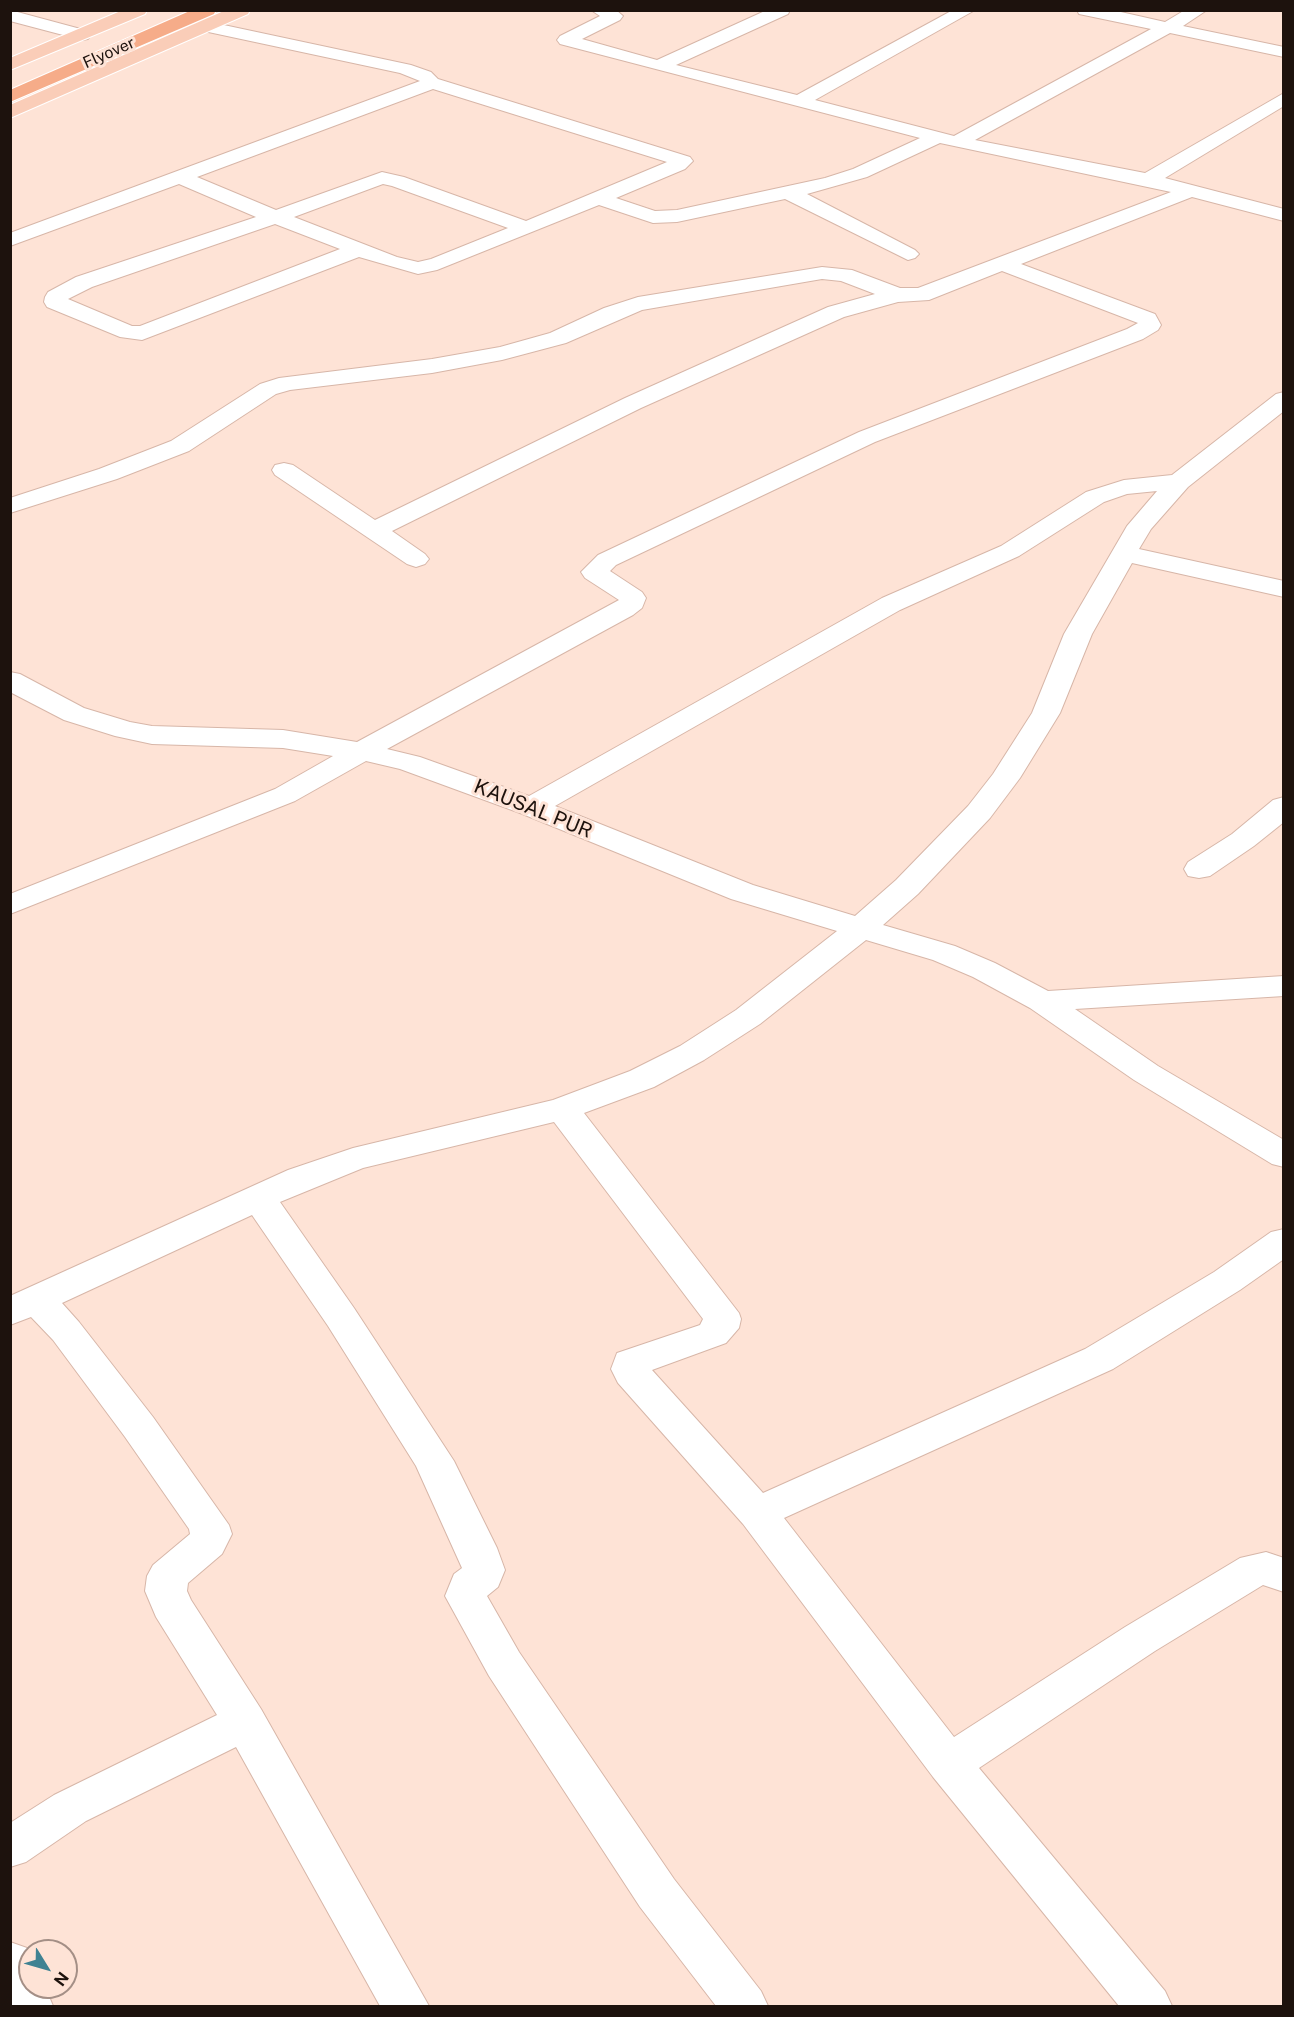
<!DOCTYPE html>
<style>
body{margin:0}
#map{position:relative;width:1294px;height:2017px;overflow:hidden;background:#fee3d6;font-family:"Public Sans",sans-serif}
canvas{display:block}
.frame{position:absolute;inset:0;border:12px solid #1d120d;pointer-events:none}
.north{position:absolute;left:18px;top:1939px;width:60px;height:60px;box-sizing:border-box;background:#fee3d6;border:2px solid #a48f86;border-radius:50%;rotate:127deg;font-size:16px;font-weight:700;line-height:24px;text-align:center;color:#1d120d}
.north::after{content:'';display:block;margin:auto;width:21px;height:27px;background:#3f8292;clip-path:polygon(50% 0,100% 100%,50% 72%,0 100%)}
</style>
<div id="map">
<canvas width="1294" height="2017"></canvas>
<div class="frame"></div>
<div class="north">N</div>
</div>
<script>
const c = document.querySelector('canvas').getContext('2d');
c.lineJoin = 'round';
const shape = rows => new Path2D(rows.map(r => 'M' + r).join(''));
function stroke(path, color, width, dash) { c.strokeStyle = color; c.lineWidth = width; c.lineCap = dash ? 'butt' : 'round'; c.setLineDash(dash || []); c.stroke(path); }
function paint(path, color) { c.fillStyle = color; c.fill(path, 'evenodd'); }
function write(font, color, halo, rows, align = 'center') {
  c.font = font + ' "Public Sans",sans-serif'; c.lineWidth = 6; c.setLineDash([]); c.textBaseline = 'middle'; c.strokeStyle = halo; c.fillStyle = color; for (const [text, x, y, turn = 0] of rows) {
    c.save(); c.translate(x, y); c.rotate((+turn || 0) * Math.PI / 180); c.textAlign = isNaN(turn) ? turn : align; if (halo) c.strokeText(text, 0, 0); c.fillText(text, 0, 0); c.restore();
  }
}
const street = shape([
 [10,10,88,31,91,35,88,39,82,40,10,21,10,10],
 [591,10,616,10,623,16,620,20,582,39,657,60,767,10,790,10,788,14,676,65,797,95,953,10,975,10,815,100,954,136,1151,29,1079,14,1077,10,1112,10,1165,22,1185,10,1207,10,1183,26,1284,47,1284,57,1170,33,975,140,1145,173,1284,93,1284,106,1165,178,1284,209,1284,221,1192,197,1021,264,1155,314,1161,325,1158,330,1143,339,875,442,616,565,610,571,642,592,646,598,642,608,633,615,387,749,420,757,529,796,882,598,1001,546,1086,492,1124,480,1172,475,1276,394,1284,392,1284,411,1188,487,1151,529,1139,549,1284,581,1284,597,1132,563,1092,634,1060,713,1020,778,990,818,918,894,883,925,955,946,995,963,1048,991,1284,976,1284,996,1075,1009,1158,1066,1284,1140,1284,1167,1272,1164,1134,1080,1030,1008,973,977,933,960,866,940,760,1024,704,1060,654,1087,584,1113,739,1313,741,1319,739,1328,726,1343,652,1370,763,1493,1085,1349,1214,1272,1271,1232,1284,1229,1284,1259,1240,1290,1113,1369,784,1518,954,1737,1125,1627,1240,1558,1266,1552,1284,1558,1284,1592,1263,1585,1155,1651,979,1768,1165,1991,1172,2006,1119,2006,933,1777,743,1524,618,1383,611,1369,617,1353,700,1325,703,1319,554,1122,363,1168,280,1202,354,1308,454,1461,497,1548,505,1570,498,1587,487,1596,519,1652,674,1879,761,1991,768,2006,716,2006,640,1907,489,1676,445,1596,454,1574,462,1568,416,1466,328,1326,252,1215,62,1303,79,1322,153,1417,229,1525,232,1534,222,1554,188,1583,187,1591,191,1600,261,1709,429,2006,380,2006,236,1747,86,1821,26,1862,10,1867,10,1823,54,1795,217,1715,156,1617,145,1591,147,1576,153,1565,190,1534,189,1529,125,1437,53,1340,31,1317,10,1325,10,1296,288,1170,353,1148,553,1100,630,1071,680,1046,736,1010,837,931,731,899,520,813,400,769,366,761,295,801,10,914,10,894,275,789,333,756,283,748,152,744,115,736,64,720,10,692,10,672,20,674,84,708,130,722,152,726,283,730,357,742,619,600,585,578,581,572,598,555,859,432,1127,329,1138,323,1002,271,929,300,898,302,844,317,641,408,392,531,425,554,429,559,425,564,416,567,407,564,275,475,272,470,275,465,284,463,293,465,375,520,625,398,828,307,875,294,841,281,822,279,642,310,566,343,502,360,432,373,290,390,276,394,189,451,117,479,10,513,10,498,99,469,171,441,260,384,279,378,432,359,500,347,550,333,604,308,638,297,822,267,852,270,900,288,918,288,1171,192,940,143,867,177,807,194,915,250,919,254,915,258,908,260,785,199,677,222,653,223,599,205,437,270,418,274,359,257,142,340,120,337,47,307,44,302,45,297,48,292,76,277,256,217,179,184,10,246,10,233,420,81,400,73,199,30,196,26,199,22,205,21,411,65,431,72,438,79,690,157,693,161,685,169,616,198,655,211,677,210,825,178,853,169,920,138,560,44,557,40,560,36,600,16,591,10],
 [433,89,667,162,526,221,404,177,382,172,276,210,197,177,433,89],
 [383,184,392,186,508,228,431,259,418,262,397,257,294,217,383,184],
 [275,224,340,249,140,326,132,326,68,299,92,287,275,224],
 [1157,491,1127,526,1064,634,1032,713,993,774,968,806,896,880,855,916,753,885,555,806,900,610,1019,556,1104,502,1127,494,1157,491],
 [1284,797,1284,822,1254,846,1210,876,1199,878,1188,876,1184,869,1188,862,1232,834,1273,800,1284,797],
 [10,1942,27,1948,30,1954,30,1987,45,1987,53,2006,10,2006,10,1942]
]);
const primary = shape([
 [123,10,147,10,145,14,10,70,10,58,123,10],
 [226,10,250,10,248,14,10,118,10,105,226,10]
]);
const highway = shape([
 [192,10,216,10,214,14,10,102,10,90,192,10]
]);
stroke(street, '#d7b6a8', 2);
stroke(primary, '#fff', 2);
stroke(highway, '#fff', 2);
paint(street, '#fff');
paint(primary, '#facdb8');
paint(highway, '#f6ac89');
write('16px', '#1d120d', '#fee3d6', [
 ["Flyover",109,53,-24]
]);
write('20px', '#1d120d', '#fee3d6', [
 ["KAUSAL PUR",533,809,22]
]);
</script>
